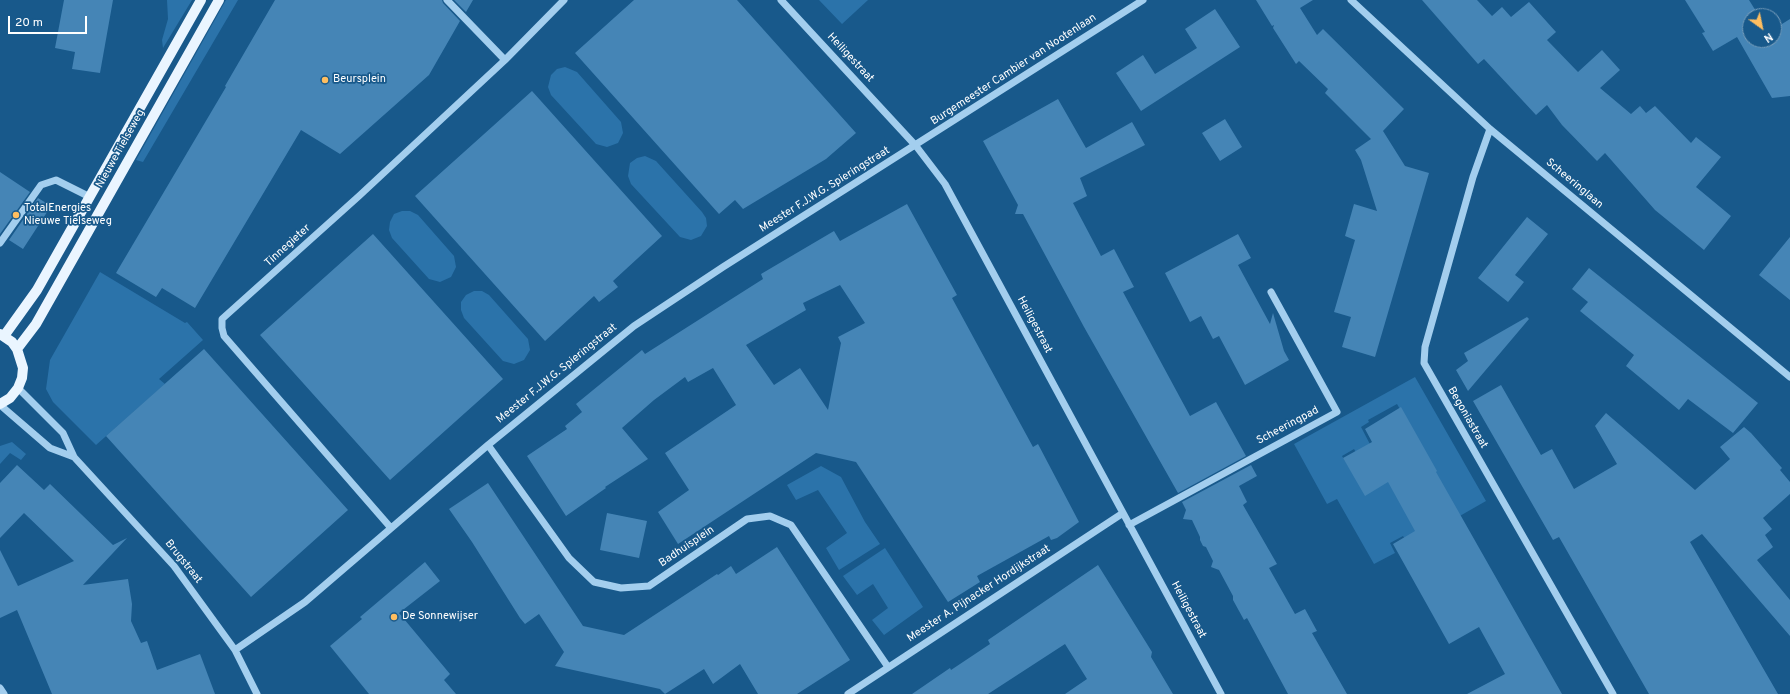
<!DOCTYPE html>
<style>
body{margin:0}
#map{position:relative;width:1790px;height:694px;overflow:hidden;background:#18598b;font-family:Overpass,sans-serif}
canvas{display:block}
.north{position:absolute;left:1742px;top:8px;width:40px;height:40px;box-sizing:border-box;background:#18598b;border:1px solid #749bb9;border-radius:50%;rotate:147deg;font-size:11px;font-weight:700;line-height:16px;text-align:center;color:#fff}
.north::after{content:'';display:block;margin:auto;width:14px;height:18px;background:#ffbe60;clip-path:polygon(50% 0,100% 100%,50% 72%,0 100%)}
.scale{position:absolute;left:8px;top:16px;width:79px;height:18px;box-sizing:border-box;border:2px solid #fff;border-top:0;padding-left:5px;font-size:12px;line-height:14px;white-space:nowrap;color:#fff;-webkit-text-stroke:3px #18598b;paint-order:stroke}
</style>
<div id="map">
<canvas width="1790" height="694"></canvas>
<div class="north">N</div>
<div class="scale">20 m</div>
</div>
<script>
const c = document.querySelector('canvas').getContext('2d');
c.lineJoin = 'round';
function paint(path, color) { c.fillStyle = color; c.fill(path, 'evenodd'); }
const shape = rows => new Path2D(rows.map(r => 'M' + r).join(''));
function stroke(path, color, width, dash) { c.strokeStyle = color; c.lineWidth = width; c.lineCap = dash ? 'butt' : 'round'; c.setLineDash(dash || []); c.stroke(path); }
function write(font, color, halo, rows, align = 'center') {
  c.font = font + ' Overpass,sans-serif'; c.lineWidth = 3.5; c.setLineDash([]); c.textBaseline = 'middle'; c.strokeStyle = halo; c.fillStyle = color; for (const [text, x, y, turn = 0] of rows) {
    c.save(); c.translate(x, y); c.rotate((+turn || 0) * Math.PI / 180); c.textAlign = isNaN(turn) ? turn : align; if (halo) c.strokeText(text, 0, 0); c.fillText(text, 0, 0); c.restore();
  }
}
paint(shape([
 [167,0,192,0,163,48,162,40,168,19],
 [226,0,238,0,143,162,136,160],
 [819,0,868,0,842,24],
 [565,67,577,72,621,122,623,133,618,143,607,147,596,144,551,95,548,87,551,75,557,69],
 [645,156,656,161,702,212,706,218,707,226,701,236,691,240,680,237,631,184,628,176,630,163,637,158],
 [402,211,410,211,418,215,454,256,456,267,451,277,440,282,429,279,392,238,389,230,390,222,394,214],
 [100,272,185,323,187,322,203,340,159,379,165,384,96,445,53,402,46,389,50,360],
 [474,291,482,291,489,295,528,339,530,350,524,360,514,364,503,361,464,318,461,310,461,302,466,295],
 [1415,377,1486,501,1409,545,1403,536,1390,543,1395,553,1374,564,1337,499,1327,504,1294,444],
 [1397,404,1411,428,1373,450,1361,427,1369,422,1368,420],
 [1354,449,1365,467,1353,474,1342,456],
 [12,442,26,454,21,460,10,453,0,464,0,446],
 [821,466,841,477,865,522,880,544,839,570,826,548,847,533,818,490,796,500,787,485],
 [885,548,923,607,884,635,872,620,888,608,873,584,857,595,843,576]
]), '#2b73aa');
paint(shape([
 [64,0,113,0,100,73,72,69,75,52,55,48],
 [275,0,442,0,443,3,460,21,429,75,340,154,301,130,195,308,162,288,156,297,116,273,226,87,225,86],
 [454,0,473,0,466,12],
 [634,0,737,0,856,133,826,159,743,209,735,200,719,214,575,53],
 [1256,0,1313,0,1300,8,1317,35,1323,29,1404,109,1382,132,1383,131,1405,166,1429,173,1375,357,1342,347,1351,317,1334,312,1355,240,1345,236,1354,204,1377,211,1361,160,1355,150,1371,139,1325,93,1328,89,1299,61,1296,64,1273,28,1274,25,1272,26],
 [1422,0,1477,0,1492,16,1502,7,1511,17,1529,2,1556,32,1547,40,1578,72,1602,50,1620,70,1600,88,1631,114,1640,106,1646,113,1655,106,1691,143,1696,137,1721,157,1696,187,1731,216,1704,250,1655,210,1605,153,1597,161,1562,125,1547,105,1536,115,1484,59,1478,64],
 [1685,0,1749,0,1759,16,1750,16,1750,40,1774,40,1774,29,1790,19,1790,96,1772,98,1737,37,1713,51,1702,33,1705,32],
 [1215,9,1240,47,1141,111,1116,73,1143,55,1155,74,1197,48,1185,29],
 [532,91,662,236,613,281,618,287,599,302,594,296,545,341,415,196],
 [1058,99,1086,148,1132,122,1145,145,1080,178,1087,196,1073,203,1101,256,1114,249,1134,287,1123,292,1190,416,1216,402,1246,456,1178,493,1084,327,1023,214,1015,214,1018,205,983,141],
 [1225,119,1242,147,1220,161,1202,133],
 [0,172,30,192,0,234],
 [38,198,51,206,23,249,9,240],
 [907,204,957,295,952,298,1002,390,1033,447,1038,444,1079,522,1057,538,1051,540,1049,536,977,576,980,582,948,602,856,462,816,453,678,544,658,512,689,490,665,453,736,405,713,368,688,382,685,377,654,400,622,428,648,459,605,487,606,488,566,516,527,456,567,429,565,426,582,412,576,404,642,350,645,354,722,305,763,279,761,274,834,231,840,241],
 [840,285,865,323,838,337,841,343,828,410,800,368,774,385,746,345,806,310,803,303],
 [1527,217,1548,234,1515,275,1524,282,1508,302,1478,278],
 [373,234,503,379,390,480,260,335],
 [1238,234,1251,258,1238,265,1270,324,1273,313,1284,351,1289,360,1245,385,1219,336,1213,339,1201,316,1190,322,1165,273],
 [1790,237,1790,300,1759,275],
 [1589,268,1758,403,1733,433,1688,399,1679,410,1626,366,1634,355,1580,311,1588,302,1572,289],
 [1527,317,1529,319,1468,391,1456,370,1468,361,1464,353],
 [204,349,348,510,251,597,106,436],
 [1501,385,1541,455,1552,449,1574,489,1617,464,1595,426,1606,413,1695,490,1730,459,1720,447,1744,427,1751,433,1782,468,1780,470,1790,482,1790,494,1763,518,1772,529,1765,535,1773,547,1757,560,1790,600,1790,636,1702,534,1690,542,1778,694,1649,694,1559,537,1553,540,1473,401],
 [1401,407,1437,471,1436,472,1562,694,1467,694,1505,674,1479,627,1449,644,1393,544,1415,531,1388,482,1365,496,1343,458,1372,442,1365,429],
 [17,465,44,490,50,484,113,545,127,538,83,585,128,579,132,604,131,621,141,643,147,641,157,670,200,654,215,694,52,694,17,610,0,618,0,550,18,586,74,561,24,513,0,538,0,483],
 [1251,465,1257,476,1239,486,1247,502,1243,505,1277,564,1269,568,1295,614,1305,609,1317,631,1312,633,1347,694,1288,694,1247,618,1244,620,1233,600,1233,596,1219,570,1211,567,1213,561,1206,547,1203,546,1200,540,1200,537,1192,520,1183,519,1186,510,1182,502],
 [488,483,583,626,624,635,717,574,718,575,731,566,736,574,777,547,850,660,797,694,758,694,740,664,713,684,704,669,665,694,660,689,555,666,564,652,539,614,525,624,520,618,472,542,449,509],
 [607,513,647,521,639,558,600,550],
 [425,562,440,581,399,613,450,674,444,680,456,694,369,694,330,646,362,619,360,617],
 [1098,565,1152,652,1151,657,1173,694,1065,694,1087,679,1065,644,988,694,912,694,950,668,951,670,990,644,988,640]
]), '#4585b6');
stroke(shape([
 [447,0,505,60],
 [781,0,916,146,945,184,1221,694],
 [1351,0,1490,129,1790,377],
 [1490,129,1473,177,1425,347,1424,363,1613,694],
 [0,243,41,185,56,180,90,197],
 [18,388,63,433,74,457,174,566,235,650,257,694],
 [0,405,50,448,74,457],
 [488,445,569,558,594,582,621,588,649,586,747,519,770,516,791,525,888,667],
 [1129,525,1337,412,1271,292],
 [391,528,224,336,222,328,222,319,359,196,505,60,564,0],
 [235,650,305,602,488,445,634,326,723,267,1143,0],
 [0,688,4,694],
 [848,694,1123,513]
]), '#a3ceee', 7);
stroke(shape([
 [0,334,12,342,17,349,23,368,22,378,18,388,10,398,0,404],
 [4,336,37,290,201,0],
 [17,349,36,324,219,0]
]), '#eaf5ff', 10);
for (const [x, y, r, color] of [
 [325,80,4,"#ffbe60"],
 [16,215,4,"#ffbe60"],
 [394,617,4,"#ffbe60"]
]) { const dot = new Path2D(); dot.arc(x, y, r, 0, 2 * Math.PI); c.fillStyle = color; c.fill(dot); stroke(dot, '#18598b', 1.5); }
write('11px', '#fff', '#18598b', [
 ["Heiligestraat",850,58,47],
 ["Burgemeester Cambier van Nootenlaan",1014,70,-33],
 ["Nieuwe Tielseweg",121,149,-61],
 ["Scheeringlaan",1574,184,40],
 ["Meester F.J.W.G. Spieringstraat",825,190,-32],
 ["Tinnegieter",288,246,-42],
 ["Heiligestraat",1034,325,62],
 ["Meester F.J.W.G. Spieringstraat",557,374,-39],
 ["Begoniastraat",1467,418,60],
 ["Scheeringpad",1288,426,-28],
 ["Badhuisplein",687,547,-34],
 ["Brugstraat",183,562,51],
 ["Meester A. Pijnacker Hordijkstraat",979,594,-33],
 ["Heiligestraat",1188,610,62]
]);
write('11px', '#fff', '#18598b', [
 ["Beursplein",333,80],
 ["TotalEnergies",24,209],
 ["Nieuwe Tielseweg",24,222],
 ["De Sonnewijser",402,617]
], 'left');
</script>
